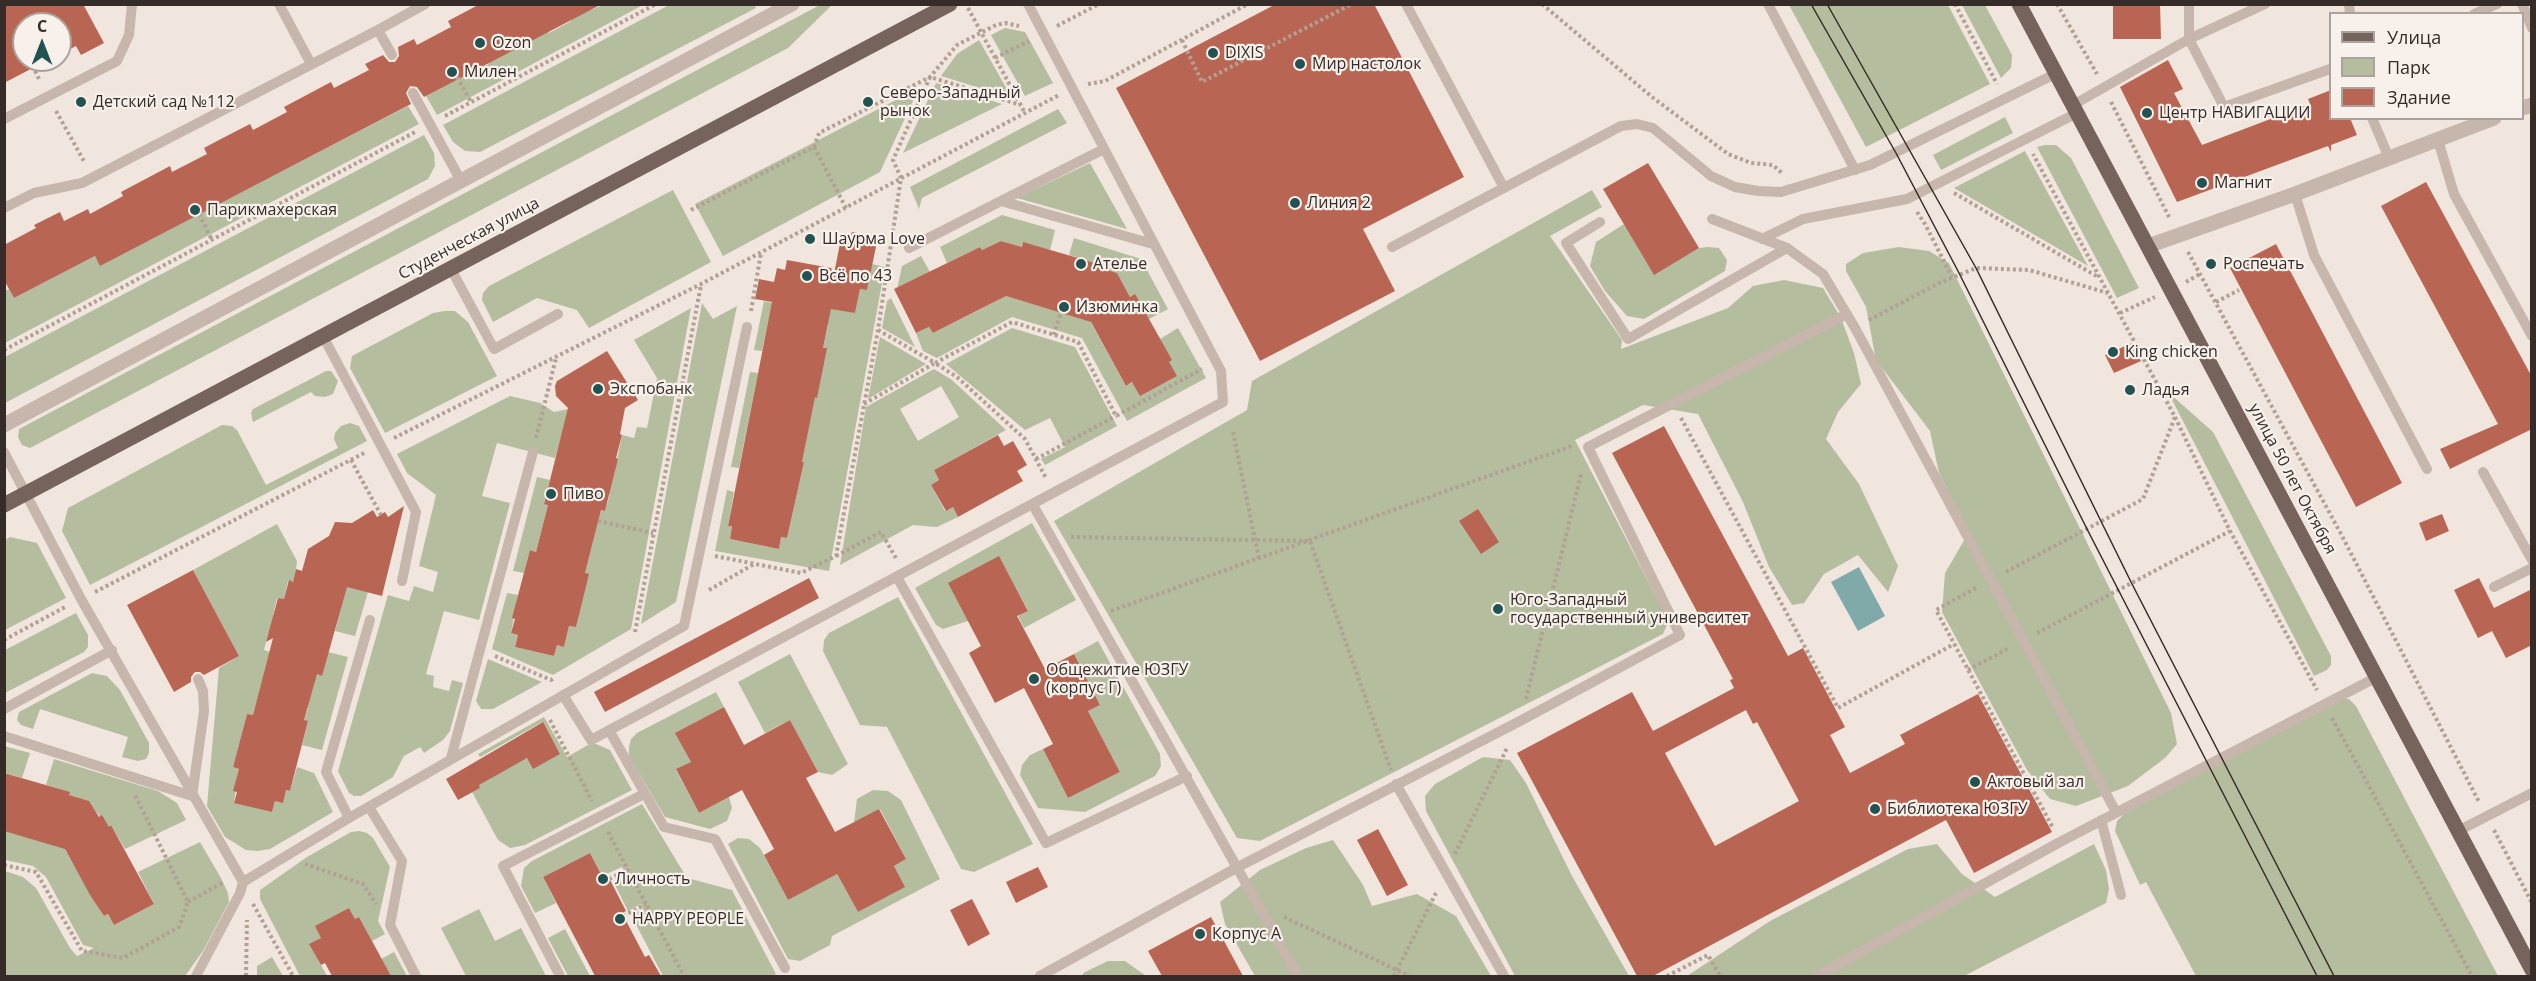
<!DOCTYPE html>
<meta charset="utf-8">
<style>
body{margin:0}
#map{position:relative;width:2536px;height:981px;overflow:hidden;background:#f0e6de;font-family:"Open Sans",sans-serif}
canvas{display:block}
.frame{position:absolute;inset:0;border:6px solid #352c29;pointer-events:none}
.legend{position:absolute;left:2329px;top:12px;width:195px;height:108px;box-sizing:border-box;background:#f8f0ea;border:2px solid #aaa29d;margin:0;padding:8px 10px;list-style:none;font-size:18px;color:#352c29}
.legend li{display:flex;align-items:center;gap:12px;height:30px}
.legend b{width:30px;border:2px solid #aaa29d}
.north{position:absolute;left:12px;top:12px;width:60px;height:60px;box-sizing:border-box;background:#f8f0ea;border:2px solid #aaa29d;border-radius:50%;rotate:0deg;font-size:16px;font-weight:700;line-height:24px;text-align:center;color:#352c29}
.north::after{content:'';display:block;margin:auto;width:21px;height:27px;background:#235252;clip-path:polygon(50% 0,100% 100%,50% 72%,0 100%)}
</style>
<div id="map">
<canvas width="2536" height="981"></canvas>
<div class="frame"></div>
<ul class="legend">
<li><b style="height:8px;background:#75635c"></b>Улица</li>
<li><b style="height:16px;background:#b5bd9f"></b>Парк</li>
<li><b style="height:16px;background:#b96553"></b>Здание</li>
</ul>
<div class="north">С</div>
</div>
<script>
const c = document.querySelector('canvas').getContext('2d');
c.lineJoin = 'round';
function paint(path, color) { c.fillStyle = color; c.fill(path, 'evenodd'); }
const shape = rows => new Path2D(rows.map(r => 'M' + r).join(''));
function stroke(path, color, width, dash) { c.strokeStyle = color; c.lineWidth = width; c.lineCap = dash ? 'butt' : 'round'; c.setLineDash(dash || []); c.stroke(path); }
function write(font, color, halo, rows, align = 'center') {
  c.font = font + ' "Open Sans",sans-serif'; c.lineWidth = 4.5; c.setLineDash([]); c.textBaseline = 'middle'; c.strokeStyle = halo; c.fillStyle = color; for (const [text, x, y, turn = 0] of rows) {
    c.save(); c.translate(x, y); c.rotate((+turn || 0) * Math.PI / 180); c.textAlign = isNaN(turn) ? turn : align; if (halo) c.strokeText(text, 0, 0); c.fillText(text, 0, 0); c.restore();
  }
}
paint(shape([
 [754,4,756,8,480,152,465,151,453,142,443,125,669,5],
 [587,5,591,10,603,5,643,5,437,115,426,96,465,73,467,75,489,64,485,56,508,53,547,31,549,33,571,21,567,12],
 [820,5,832,5,788,48,30,448,22,445,18,437,19,429],
 [1789,5,1948,5,1990,84,1866,147],
 [1962,5,1985,5,2012,55,2011,68,2001,78],
 [1005,28,1025,32,1053,83,1025,96,991,35],
 [979,40,1012,98,941,76,957,54],
 [936,83,1002,104,903,153],
 [919,88,880,172,723,256,695,204],
 [408,106,419,124,5,343,5,291,9,289,14,298,95,256,100,265],
 [1058,109,1067,123,922,198,919,209,910,187],
 [2005,117,2013,133,1941,170,1933,155],
 [424,135,434,153,435,166,428,179,5,403,5,357],
 [2045,145,2056,145,2071,158,2139,288,2117,298,2037,147],
 [2025,151,2088,266,1954,188],
 [1090,163,1127,229,1017,198],
 [673,190,711,262,589,328,577,310,537,298,493,322,482,300,483,293,489,286],
 [1592,190,1602,207,1550,236,1622,340,1621,349,1728,308,1753,286,1784,280,1823,288,1841,318,1854,353,1861,384,1838,412,1826,439,1859,484,1898,566,1888,592,1858,555,1824,574,1804,603,1792,605,1769,567,1743,502,1698,414,1643,405,1575,440,1664,612,1667,625,1663,634,1260,841,1237,838,1054,521,1247,410,1252,381],
 [1002,215,1055,230,1050,250,1023,243,1022,247,1001,241,982,250,980,247,947,263,940,247],
 [1624,224,1654,274,1699,248,1708,247,1719,248,1727,260,1725,271,1644,319,1627,316,1605,291,1590,266,1596,242],
 [1074,238,1141,259,1168,309,1149,319,1134,295,1130,297,1117,273,1094,266,1095,263,1069,255],
 [1899,247,1929,251,1949,263,2171,713,2177,744,2165,758,2128,786,2076,806,2050,799,2027,770,1942,612,1945,573,1969,532,1939,473,1930,431,1876,360,1866,307,1846,271,1846,264,1863,253],
 [921,256,930,272,896,294,902,266],
 [872,264,885,267,829,571,715,551,727,490,734,492,728,525,732,526,730,539,779,549,781,537,787,538,804,462,802,462,806,441,800,440,815,397,817,397,826,348,823,348,828,325,820,323,822,305,855,313,860,289,867,290],
 [1005,288,1006,296,1090,321,1126,386,1169,362,1160,339,1178,328,1206,378,1127,421,1082,338,1012,317,937,358,923,351,916,333,929,327,933,333,977,311,1000,299],
 [891,298,915,347,882,328,887,301],
 [764,301,777,304,770,314,762,351,754,350],
 [702,303,713,319,737,306,676,602,641,624],
 [691,308,631,629,553,675,492,649,507,593,518,595,511,633,518,635,515,647,554,656,557,645,564,647,569,626,576,627,585,573,601,510,605,511,610,494,605,492,614,475,622,435,634,438,637,427,647,428,657,378,634,340],
 [445,311,455,311,468,322,497,376,385,433,350,368,352,356,433,313],
 [1012,328,1075,347,1117,426,1045,465,1041,459,1065,447,1050,418,1025,430,946,364],
 [880,337,926,364,868,399],
 [934,369,952,380,1006,430,934,470,939,480,931,485,945,511,953,507,958,517,937,527,913,525,840,565,866,407],
 [941,386,959,417,918,441,900,409],
 [326,371,331,371,338,381,333,394,325,397,315,396,311,392,253,422,251,413,253,409],
 [750,372,758,373,739,468,731,467],
 [2168,392,2213,432,2331,656,2331,665,2327,670,2314,676],
 [510,396,540,403,554,412,568,409,578,411,562,434,555,458,497,443,482,496,510,503,479,620,444,611,426,674,434,676,433,687,449,691,452,680,463,683,450,731,443,740,424,753,420,747,404,756,393,777,361,796,354,796,349,793,338,771,388,595,409,601,414,586,433,592,438,572,419,566,436,495,407,473,397,454],
 [350,423,359,426,367,441,90,585,62,531,68,508,222,425,232,426,237,430,266,485,338,448,334,439,335,433,341,426],
 [537,477,550,480,544,503,548,505,536,552,530,550,524,573,513,571],
 [1032,523,1076,600,1024,628,1018,616,1028,610,999,557,968,621,943,629,936,625,915,588],
 [277,524,297,561,296,569,293,582,288,581,284,599,277,598,273,615,279,617,268,634,264,650,270,652,253,715,247,714,233,767,239,769,234,802,272,812,275,801,286,790,290,791,297,767,314,773,333,812,270,849,258,851,246,850,225,837,207,806,219,668,239,656,193,570],
 [10,537,37,543,66,598,5,630,5,540],
 [339,578,368,592,355,636,335,631,341,607],
 [898,597,1033,844,974,872,961,869,887,727,860,725,823,651,824,640,829,633],
 [76,613,88,635,88,647,84,652,5,693,5,650],
 [1098,641,1160,754,1161,766,1155,776,1085,812,1038,808,1020,775,1022,765,1030,755,1043,749,1068,798,1120,772,1088,711,1100,705,1074,654],
 [328,652,348,657,322,750,302,745,308,722,304,720,308,708,303,706,316,674,322,675],
 [790,654,848,764,832,775,818,772,790,720,765,733,738,682],
 [488,659,542,682,493,709,481,709,476,701],
 [92,673,107,676,120,690,149,743,149,753,146,759,138,761,122,757,128,737,40,709,33,729,21,725,17,720,19,712],
 [716,692,724,707,676,733,691,762,676,770,699,813,729,797,732,808,727,821,710,829,665,817,629,756,629,747,631,739,637,733],
 [2340,699,2349,699,2356,706,2498,976,2196,976,2146,882,2140,885,2115,831,2117,821,2127,811],
 [544,717,567,757,588,745,596,744,610,750,632,790,525,845,510,848,498,840,472,792,480,788,469,767,560,754,542,722,480,757,478,754],
 [4,746,30,753,22,778,5,773],
 [1483,757,1510,760,1526,783,1572,876,1629,976,1515,976,1426,811,1425,796,1435,784],
 [54,759,158,791,177,803,186,820,125,849,111,825,109,827,92,807,69,795,69,792,46,785],
 [873,790,888,791,901,800,940,879,832,936,830,945,800,961,788,959,728,844,738,838,749,839,760,848,788,900,835,871,858,912,904,887,894,866,906,859,880,809,854,823,857,799],
 [642,804,687,878,732,890,776,974,771,976,663,976,631,915,643,909,641,904,628,911,614,883,626,876,622,867,602,876,590,853,543,877,556,903,535,913,521,886,524,868,532,861],
 [4,831,59,839,90,894,104,916,108,914,114,925,154,904,138,872,200,842,221,878,228,893,229,902,203,951,185,976,5,976,5,871,23,877,36,888,70,948,77,956,94,948,83,945,46,877,33,866,5,860],
 [359,831,367,833,373,838,390,867,378,921,385,934,372,941,359,917,355,919,349,908,321,938,310,945,327,976,300,976,260,899,260,890,307,857,351,832],
 [1333,840,1363,885,1372,906,1417,894,1456,916,1491,976,1255,976,1225,924,1220,902,1260,870,1306,848],
 [1937,844,1962,874,1995,897,2094,844,2106,870,2109,889,2106,903,1964,976,1687,976,1770,921,1908,849],
 [479,909,495,941,521,928,546,976,466,976,441,928],
 [565,929,590,976,568,976,548,938],
 [394,952,407,976,391,976,381,959],
 [272,957,283,976,257,976,257,966],
 [1108,961,1125,961,1146,976,1081,976,1085,972]
]), '#b5bd9f');
paint(shape([
 [1859,567,1885,616,1858,631,1831,582]
]), '#80aaa9');
paint(shape([
 [4,4,83,4,104,43,81,55,76,46,60,54,60,24,24,24,24,60,48,60,4,83],
 [480,4,602,4,424,97,417,87,410,86,406,93,411,104,100,266,95,256,14,298,4,280,4,245,36,228,34,225,60,212,64,221,88,209,90,214,123,196,121,192,170,166,172,172,207,154,204,148,217,141,250,124,253,130,287,112,284,107,331,82,334,88,369,70,365,64,383,55,389,62,395,62,399,56,398,47,414,39,417,45,451,27,448,21],
 [1276,4,1374,4,1464,177,1363,229,1395,291,1260,361,1116,88],
 [2113,4,2160,4,2161,39,2113,39],
 [2168,60,2183,89,2174,93,2202,145,2310,104,2308,99,2331,90,2331,118,2350,118,2357,135,2331,145,2331,152,2328,146,2177,202,2120,87],
 [1648,163,1699,248,1654,275,1603,189],
 [2426,182,2532,377,2532,429,2450,469,2440,449,2498,424,2381,206],
 [852,232,878,237,867,290,860,289,855,313,831,309,823,348,827,348,817,398,815,397,802,462,804,462,787,538,781,537,779,549,730,539,732,526,728,526,772,302,755,299,759,279,774,282,777,268,785,270,787,260,831,268,834,274,842,233,851,235],
 [1001,241,1022,247,1023,242,1095,263,1094,266,1117,273,1130,297,1135,294,1172,360,1169,362,1177,376,1140,396,1132,382,1126,386,1091,322,1006,296,933,333,929,327,916,333,894,289,980,247,982,250],
 [2276,244,2402,483,2356,507,2230,268],
 [2132,343,2141,361,2114,373,2105,355],
 [607,351,638,400,625,408,620,434,622,435,616,458,618,459,605,511,601,510,585,573,589,574,576,627,569,626,564,647,557,645,554,656,515,647,518,635,511,633,515,619,512,618,530,550,536,552,548,505,544,504,568,408,556,396,555,386,557,381],
 [1664,426,1788,656,1803,648,1845,727,1830,735,1850,773,1905,744,1900,735,1978,694,2052,832,1974,873,1946,820,1653,976,1637,976,1517,753,1632,692,1653,731,1734,688,1730,680,1733,679,1612,453],
 [1746,710,1753,724,1757,722,1799,801,1715,846,1665,753],
 [998,435,1004,446,1013,441,1027,465,1017,471,1023,481,958,517,953,507,946,511,931,485,939,480,934,470],
 [404,506,382,596,347,587,322,676,317,674,304,720,308,721,290,791,286,790,283,803,275,801,272,812,234,803,237,792,233,791,239,769,233,767,247,714,253,715,273,638,266,642,278,598,284,599,289,580,293,582,296,569,302,571,308,549,329,536,335,522,352,523,373,510,377,517,385,512,388,517],
 [1478,509,1499,542,1481,554,1459,521],
 [2442,514,2449,531,2426,541,2419,523],
 [999,556,1028,611,1017,616,1045,669,1074,654,1100,705,1088,711,1120,772,1068,798,1043,749,1053,744,1024,688,995,703,969,653,981,646,948,583],
 [193,570,239,656,204,675,200,672,195,672,191,677,191,682,174,692,127,605],
 [809,578,819,598,605,712,594,692],
 [2479,578,2494,608,2532,589,2532,645,2506,658,2492,631,2478,638,2454,590],
 [724,707,744,745,790,720,818,772,806,778,835,832,879,809,906,859,894,866,905,887,858,912,837,874,788,900,764,855,774,849,742,790,699,813,676,769,691,762,675,733],
 [543,722,560,754,533,769,527,758,479,785,480,788,458,800,446,779],
 [4,773,70,792,69,795,89,801,99,817,102,815,109,827,111,825,154,904,114,925,108,914,104,916,90,895,65,849,4,831],
 [1378,829,1408,885,1387,896,1357,840],
 [590,853,602,876,607,874,626,911,622,913,645,957,649,955,661,976,595,976,543,877],
 [1038,867,1048,887,1016,903,1006,882],
 [972,899,990,934,968,946,950,910],
 [349,908,355,919,359,917,391,976,332,976,325,963,321,965,309,944,321,938,315,926],
 [1211,917,1243,976,1162,976,1148,951]
]), '#b96553');
stroke(shape([
 [1542,4,1652,97,1728,154,1751,163,1773,165,1783,174],
 [1955,4,1997,84],
 [2057,4,2097,74],
 [968,8,1025,113],
 [1057,26,1099,4],
 [1182,40,1202,82,1352,4],
 [995,58,1029,41],
 [30,60,40,81],
 [457,77,471,102],
 [1088,84,1105,81,1248,4],
 [2111,102,2170,219],
 [56,111,85,163],
 [445,116,656,4],
 [814,147,846,208],
 [1954,193,2098,277],
 [691,210,814,147,819,133,930,77,957,45,996,25,1005,23,1019,26],
 [1917,212,1925,224,1952,277],
 [199,214,212,240],
 [2188,252,2341,534,2479,802],
 [2186,282,2200,274],
 [2216,302,2239,290],
 [751,311,761,253],
 [2120,313,2155,297],
 [1869,320,1939,283,1976,268,2029,270,2108,293],
 [878,330,935,363,1012,322,1078,342,1116,416,1202,369],
 [1054,335,1061,312],
 [4,350,417,131],
 [864,404,935,363,957,377,1025,439,1046,478],
 [2175,417,2230,531,2317,690],
 [1681,418,1838,708,1954,644],
 [1233,432,1259,559],
 [394,438,701,284,1059,95],
 [536,438,556,358],
 [1036,459,1116,416],
 [351,460,381,515],
 [598,521,653,533],
 [1071,537,1310,541,1391,770],
 [715,556,801,573,836,556,878,330,901,178,893,160,930,77,1021,105],
 [836,556,881,532,897,560],
 [2006,572,2143,499,2175,417,2033,154],
 [1976,588,1936,610,2053,828],
 [709,590,754,564],
 [95,592,366,452],
 [1111,611,1572,446],
 [635,632,701,285],
 [2037,633,2230,531],
 [4,640,67,606],
 [495,656,551,680,554,678],
 [1968,670,2009,648],
 [1526,699,1581,474],
 [2332,718,2472,976],
 [550,720,592,801],
 [2494,830,2532,903],
 [608,832,684,976],
 [1455,854,1507,748],
 [305,864,363,884,376,904],
 [4,865,36,872,82,951,123,958,179,927,188,902,135,795],
 [609,879,628,870],
 [188,902,224,882],
 [253,904,293,976],
 [623,916,646,904],
 [1284,917,1410,976],
 [246,976,247,920],
 [1394,976,1437,891],
 [1667,976,1708,955,1720,976]
]), '#b2a095', 4, [3, 3]);
stroke(shape([
 [279,4,311,64],
 [1406,4,1504,188],
 [1768,4,1855,170],
 [2189,4,2189,39,2265,4],
 [2349,4,2350,14],
 [2522,4,2532,28],
 [2474,14,2497,4],
 [392,55,378,30,425,4],
 [413,93,461,181],
 [2073,105,2189,39,2224,107,2330,69],
 [2372,118,2389,158],
 [4,119,117,61,129,35,132,4],
 [2438,140,2454,194,2532,336],
 [2295,194,2314,255,2427,469],
 [1001,201,1104,149],
 [4,208,34,193,82,183,378,30],
 [1712,219,1787,248],
 [1600,222,1566,243,1628,339,1787,248,1823,274,1855,328,2116,812],
 [1762,239,1803,219,1907,199,2077,113],
 [1392,247,1621,126,1637,124,1653,128,1711,176,1735,187,1758,191,1781,192,1870,165,2055,74],
 [909,248,1001,201,1153,244],
 [451,269,494,349,558,314],
 [323,336,416,512,402,581],
 [4,452,81,599,243,882,349,818,326,772,370,620],
 [2483,472,2532,560],
 [1033,505,1298,976],
 [897,577,1046,843,1187,776],
 [2494,587,2532,568],
 [563,695,591,740,1223,402,1221,371,1028,4],
 [4,709,112,650],
 [609,730,664,827,715,839,785,968],
 [4,736,192,796,204,711,203,691,198,679],
 [451,758,533,452],
 [1396,784,1504,976],
 [369,807,402,861,390,925,416,976],
 [349,818,684,626,747,327],
 [2101,820,2121,895],
 [2458,831,2532,793],
 [196,976,240,893,243,882],
 [560,976,503,866,644,794],
 [1040,976,1238,867,1520,721,1680,635,1588,447,1847,314],
 [1817,976,2060,842,2377,677]
]), '#c6b6ab', 10);
stroke(shape([
 [2522,108,2532,105],
 [2148,246,2295,194,2494,118],
 [4,425,792,4]
]), '#c6b6ab', 15);
stroke(shape([
 [2019,4,2532,970],
 [4,505,950,4]
]), '#75635c', 15);
stroke(shape([
 [1811,4,1896,153,1959,273,2087,529,2317,976],
 [1827,4,1976,268,2131,582,2334,976]
]), '#352c29', 1.5);
for (const [x, y, r, color] of [
 [480,43,6,"#235252"],
 [1213,53,6,"#235252"],
 [1300,64,6,"#235252"],
 [452,72,6,"#235252"],
 [81,102,6,"#235252"],
 [868,102,6,"#235252"],
 [2147,113,6,"#235252"],
 [2202,183,6,"#235252"],
 [1295,203,6,"#235252"],
 [195,210,6,"#235252"],
 [810,239,6,"#235252"],
 [1081,264,6,"#235252"],
 [2211,264,6,"#235252"],
 [807,276,6,"#235252"],
 [1064,307,6,"#235252"],
 [2113,352,6,"#235252"],
 [598,389,6,"#235252"],
 [2130,390,6,"#235252"],
 [551,494,6,"#235252"],
 [1498,609,6,"#235252"],
 [1034,679,6,"#235252"],
 [1975,782,6,"#235252"],
 [1875,809,6,"#235252"],
 [603,879,6,"#235252"],
 [620,919,6,"#235252"],
 [1200,934,6,"#235252"]
]) { const dot = new Path2D(); dot.arc(x, y, r, 0, 2 * Math.PI); c.fillStyle = color; c.fill(dot); stroke(dot, '#f8f0ea', 2); }
write('16px', '#352c29', '#f8f0ea', [
 ["Ozon",492,43],
 ["DIXIS",1225,53],
 ["Мир настолок",1312,64],
 ["Милен",464,72],
 ["Северо-Западный",880,93],
 ["рынок",880,111],
 ["Детский сад №112",93,102],
 ["Центр НАВИГАЦИИ",2159,113],
 ["Магнит",2214,183],
 ["Линия 2",1307,203],
 ["Парикмахерская",207,210],
 ["Шаурма Love",822,239],
 ["Ателье",1093,264],
 ["Роспечать",2223,264],
 ["Всё по 43",819,276],
 ["Изюминка",1076,307],
 ["King chicken",2125,352],
 ["Экспобанк",610,389],
 ["Ладья",2142,390],
 ["Пиво",563,494],
 ["Юго-Западный",1510,600],
 ["государственный университет",1510,618],
 ["Общежитие ЮЗГУ",1046,670],
 ["(корпус Г)",1046,688],
 ["Актовый зал",1987,782],
 ["Библиотека ЮЗГУ",1887,809],
 ["Личность",615,879],
 ["HAPPY PEOPLE",632,919],
 ["Корпус А",1212,934]
], 'left');
write('16px', '#352c29', '#f8f0ea', [
 ["Студенческая улица",469,239,-28],
 ["улица 50 лет Октября",2292,479,62]
]);
</script>
